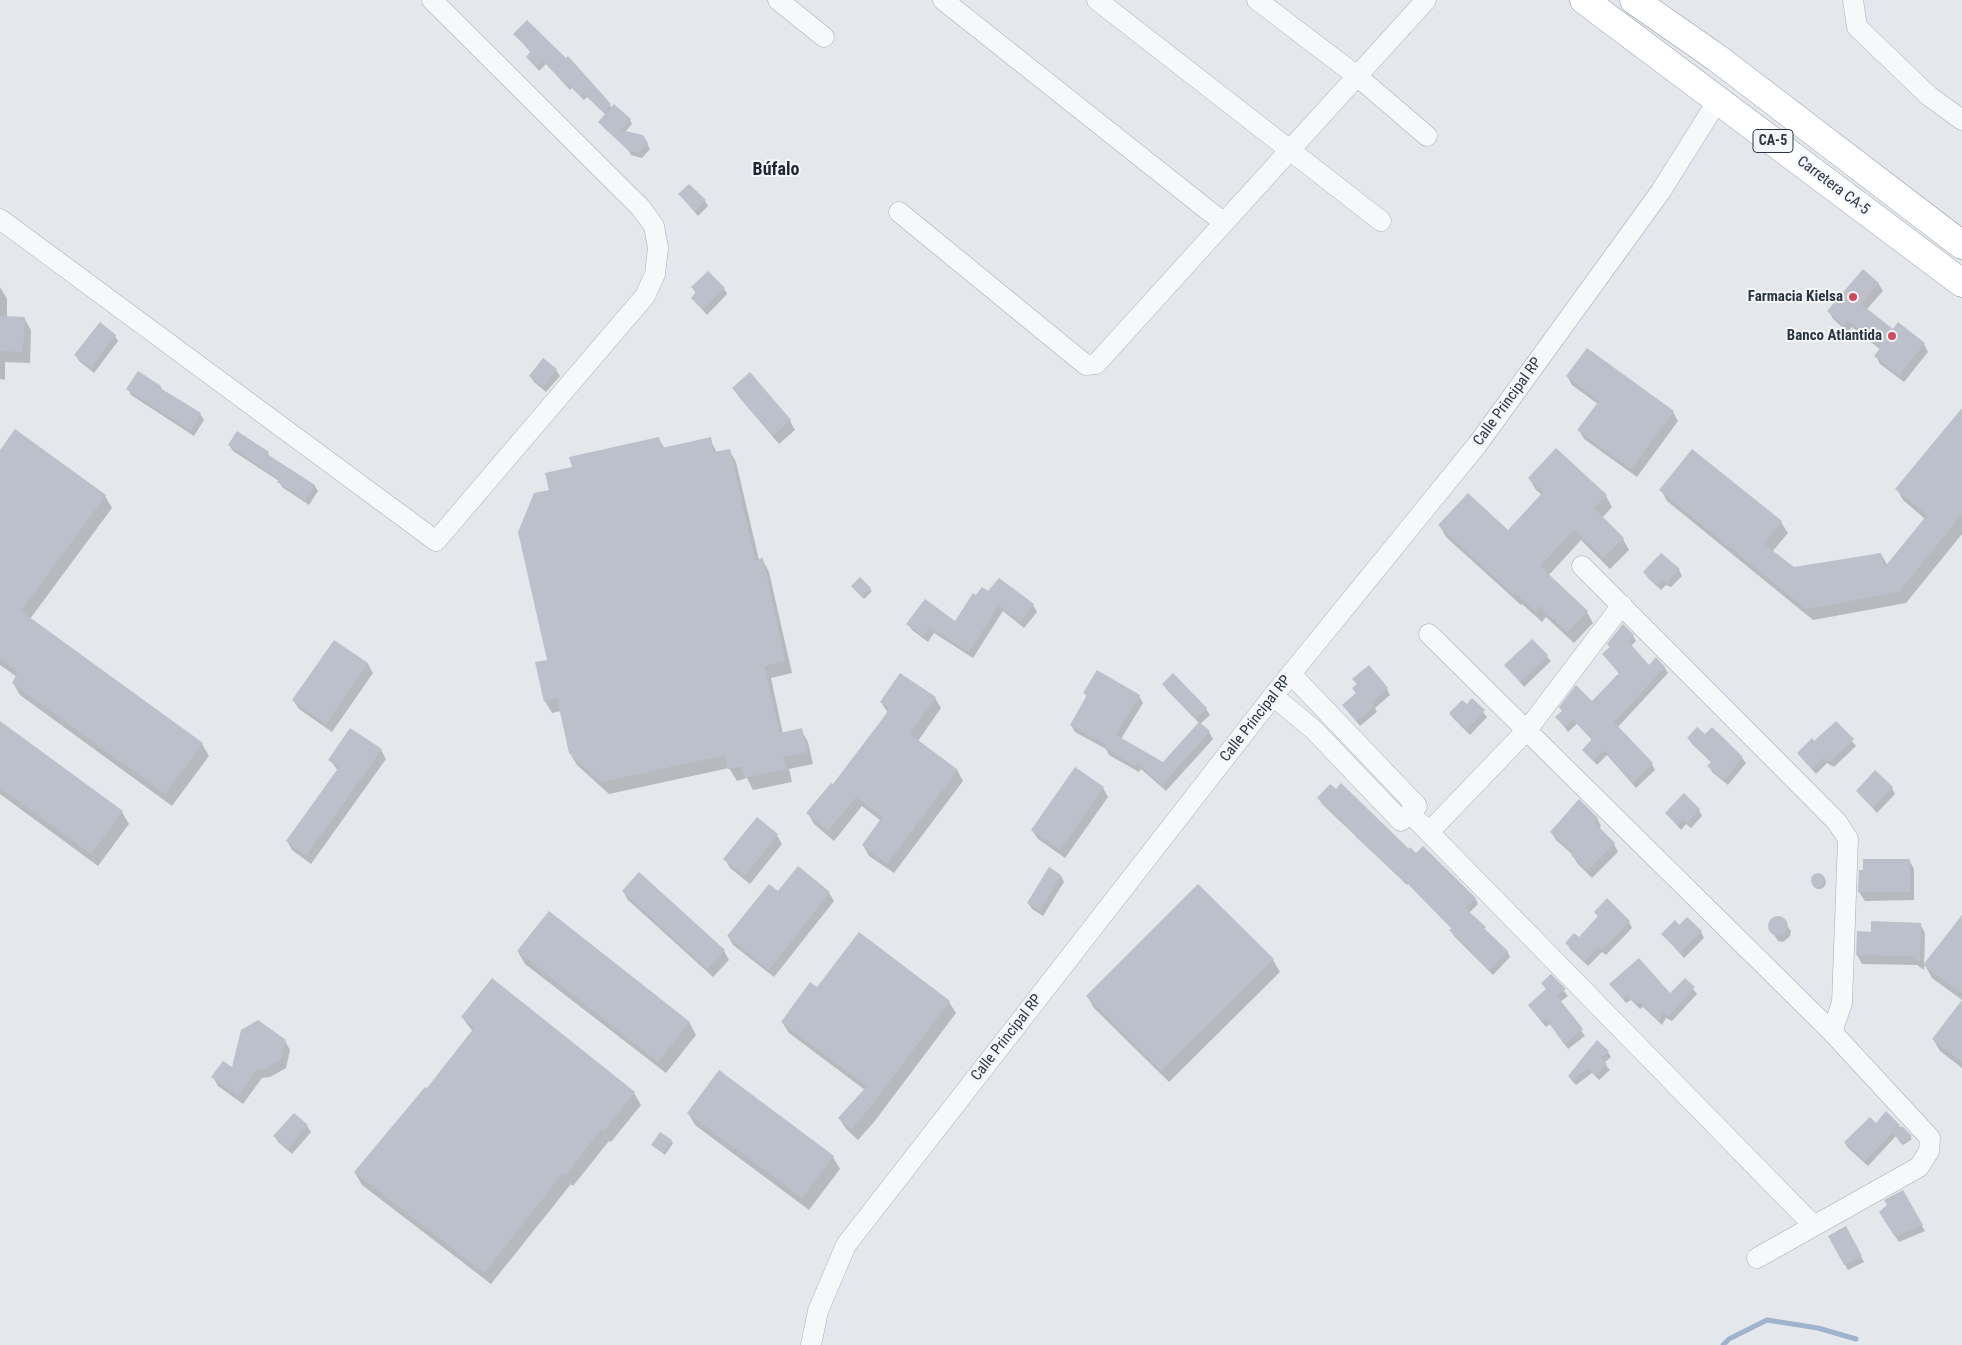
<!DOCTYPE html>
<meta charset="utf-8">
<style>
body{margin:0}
canvas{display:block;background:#e4e7ec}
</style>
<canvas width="1962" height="1345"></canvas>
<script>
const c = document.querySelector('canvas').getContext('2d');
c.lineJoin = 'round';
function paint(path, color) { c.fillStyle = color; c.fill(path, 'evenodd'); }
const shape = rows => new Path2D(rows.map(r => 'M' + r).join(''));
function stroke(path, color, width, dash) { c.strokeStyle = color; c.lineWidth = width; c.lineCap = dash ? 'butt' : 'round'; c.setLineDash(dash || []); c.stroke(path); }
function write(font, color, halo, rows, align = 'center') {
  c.font = font + ' "Roboto Condensed",sans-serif'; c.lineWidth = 4; c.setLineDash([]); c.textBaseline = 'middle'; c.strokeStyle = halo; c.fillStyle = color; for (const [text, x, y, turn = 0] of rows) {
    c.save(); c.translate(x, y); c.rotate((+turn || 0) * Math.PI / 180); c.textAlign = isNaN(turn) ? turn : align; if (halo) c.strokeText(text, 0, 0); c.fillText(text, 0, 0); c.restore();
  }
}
paint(shape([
 [515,34,566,59,568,58,612,108,630,120,632,124,625,132,643,136,650,149,642,158,631,155,628,150,603,127,600,122,606,115,587,97,584,100,572,88,570,90,546,64,539,71,527,57,531,53],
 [680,195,705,201,708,206,698,216],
 [1878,283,1883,291,1866,310,1893,331,1924,344,1928,352,1904,382,1880,364,1876,356,1881,350,1852,327,1848,332,1833,319,1829,311],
 [0,287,7,299,7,317,24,318,31,330,30,363,5,362,5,380,0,379],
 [693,288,724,289,727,294,707,315,692,298,696,294],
 [115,336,118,341,94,373,79,361,76,355],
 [543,360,556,370,560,376,546,392,534,382,530,376],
 [750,374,790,421,795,430,779,444,739,397,734,388],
 [1567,376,1673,412,1678,421,1637,477,1584,439,1579,430,1598,404,1572,385],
 [160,386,163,391,200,414,204,420,194,436,131,395,128,389],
 [1962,412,1962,534,1906,603,1813,620,1667,501,1661,490,1781,522,1788,533,1772,552,1794,569,1881,554,1888,566,1925,519,1903,500,1897,489],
 [659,439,665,449,710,439,717,453,729,450,736,462,759,560,762,559,769,572,792,673,771,678,783,734,801,730,808,742,813,764,789,769,792,782,753,790,747,778,737,781,729,768,609,794,577,765,570,753,561,711,552,713,545,701,548,661,550,491,573,468],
 [229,445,268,453,270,457,314,485,318,491,309,505,282,487,279,481,233,451],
 [0,452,105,496,112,508,30,619,202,744,209,756,172,806,20,695,13,683,17,677,0,665],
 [1529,478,1606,496,1612,507,1602,518,1623,539,1629,550,1610,569,1581,540,1548,576,1587,612,1593,623,1574,643,1546,617,1542,622,1522,604,1521,605,1446,537,1440,526,1508,531,1542,495,1536,490],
 [1679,570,1682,576,1671,587,1666,585,1661,590,1648,578,1644,572],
 [860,579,872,591,864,599,852,587],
 [999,580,1033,605,1037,612,1024,628,1003,611,973,658,934,633,928,642,912,630,908,624,955,623,989,593],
 [1633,636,1636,641,1631,646,1649,667,1664,667,1668,673,1617,728,1652,764,1655,770,1636,788,1607,755,1597,765,1584,750,1593,741,1577,724,1568,732,1557,717,1592,703,1619,674,1604,654],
 [1532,640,1551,661,1524,687,1506,665],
 [335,641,368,664,373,673,332,732,299,709,293,700],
 [1173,675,1206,709,1210,715,1200,724,1209,732,1213,739,1166,791,1141,769,1139,772,1109,755,1106,749,1075,732,1071,725,1087,697,1085,693,1139,696,1143,703,1121,739,1163,764,1199,723,1167,690,1163,684],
 [1354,679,1387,689,1390,695,1375,708,1377,712,1360,726,1343,705,1357,694,1358,685],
 [935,698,941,708,918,741,957,770,963,781,894,873,869,856,863,845,881,821,862,806,834,841,814,824,808,813,833,786,888,713,881,702],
 [1472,700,1487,717,1470,735,1454,719,1450,714,1467,706],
 [1836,722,1856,746,1834,767,1827,763,1816,774,1798,754,1814,743],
 [0,723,122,812,129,824,98,866,0,794],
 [1706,736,1742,758,1746,763,1728,785,1712,772,1709,766,1712,763,1692,744,1688,738],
 [381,750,386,759,311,864,292,850,287,841,338,771,330,760],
 [1875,771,1892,788,1895,794,1877,813,1857,791],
 [1103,788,1108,797,1065,858,1038,839,1032,830],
 [1319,798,1409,850,1475,898,1478,904,1469,913,1507,951,1510,957,1493,975,1454,936,1451,930,1452,929,1408,884,1407,885,1322,804],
 [1699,810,1702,816,1691,828,1686,824,1681,830,1666,813],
 [1597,818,1601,826,1599,829,1614,844,1618,852,1592,878,1577,863,1573,855,1556,840,1551,832],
 [777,835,782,844,750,884,730,868,725,859],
 [1909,860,1914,869,1914,900,1865,901,1859,892],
 [798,868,829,893,834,901,774,977,733,945,728,936,778,893],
 '1812 882a7 7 0 1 1 14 0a7 7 0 1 1-14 0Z',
 [1061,876,1064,882,1043,916,1032,909,1028,903],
 [623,891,724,951,729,960,713,977,628,900],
 [1607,900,1629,922,1632,928,1606,955,1602,952,1588,966,1570,949,1567,943,1579,939,1599,918,1595,912],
 [1962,917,1962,1000,1932,978,1925,965],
 [1775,918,1781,918,1791,931,1790,936,1783,942,1778,941,1769,927,1770,922],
 [1920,924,1925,933,1924,970,1917,965,1862,964,1857,955,1872,933],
 [1679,927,1701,932,1704,938,1684,958,1663,934],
 [518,952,689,1022,696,1035,666,1073,525,964],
 [1273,960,1280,972,1169,1082,1094,1008,1087,996],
 [1551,976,1568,996,1560,1002,1585,1036,1568,1049,1550,1024,1546,1027,1529,1006,1547,990,1542,983],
 [1685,979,1697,994,1672,1021,1666,1018,1662,1025,1643,1007,1640,1009,1631,1000,1626,1003,1611,984,1670,994],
 [817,989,949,1002,956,1013,874,1122,858,1140,846,1129,839,1118,865,1090,789,1033,782,1022],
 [1962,1002,1962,1068,1940,1051,1933,1039],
 [462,1017,634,1093,641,1105,611,1142,609,1141,573,1186,571,1184,491,1284,362,1185,355,1173,427,1090,473,1032],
 [285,1041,290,1050,286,1068,270,1077,262,1078,243,1104,218,1086,213,1077,233,1070],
 [1608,1052,1611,1057,1604,1063,1610,1070,1599,1080,1592,1073,1576,1085,1573,1082,1569,1076],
 [688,1113,833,1157,840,1169,809,1210,695,1125],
 [294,1114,307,1126,311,1132,292,1154,278,1142,275,1136],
 [1875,1124,1899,1126,1912,1139,1903,1145,1896,1136,1868,1166,1848,1148,1845,1143],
 [671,1141,673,1143,665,1155,652,1145],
 [1902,1192,1925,1231,1899,1242,1884,1218,1888,1206],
 [1846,1228,1864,1262,1848,1270,1829,1236]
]), '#0003');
stroke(shape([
 [1723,1345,1729,1339,1767,1320,1818,1328,1856,1339]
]), '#9fb4cc', 5);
paint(shape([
 [527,20,566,58,568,56,611,104,604,112,583,93,580,96,569,83,567,85,542,60,536,67,526,57,531,51,513,34],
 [614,104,631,119,621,130,643,135,648,143,639,153,627,150,627,148,598,122],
 [689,184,706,200,695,211,678,194],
 [1863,269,1879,283,1861,304,1893,329,1898,322,1925,343,1899,375,1874,356,1881,347,1847,320,1843,325,1827,311],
 [708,271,725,288,703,310,691,298,696,292,691,287],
 [0,316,25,317,23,352,0,351],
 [100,322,116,335,91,368,74,355],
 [1587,348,1674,411,1631,469,1577,430,1599,401,1566,376],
 [543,358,557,369,543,387,529,376],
 [138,371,161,386,160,388,201,413,191,431,126,389],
 [750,372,791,420,773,436,732,388],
 [1962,408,1962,514,1899,592,1806,609,1659,490,1692,449,1782,521,1764,544,1794,567,1881,553,1884,568,1927,515,1895,489],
 [15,429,106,495,21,611,203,743,165,794,12,683,18,672,0,659,0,450],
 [237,431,269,452,267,454,315,485,306,500,277,482,279,479,228,445],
 [659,437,662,448,711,437,714,452,730,449,755,560,763,558,785,661,764,666,780,733,802,728,807,752,783,757,786,769,745,778,742,766,728,769,725,755,601,782,569,753,557,698,544,702,535,662,547,660,518,532,534,493,549,490,545,473,572,467,569,457],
 [1556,448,1607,495,1594,508,1624,538,1603,558,1574,530,1540,566,1588,611,1567,632,1539,606,1535,611,1515,593,1514,595,1438,525,1468,493,1508,530,1543,492,1528,478],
 [1661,553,1680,569,1668,582,1662,580,1657,585,1643,572],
 [860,577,871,588,862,597,851,586],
 [999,578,1034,604,1020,622,999,605,969,652,930,627,923,636,906,624,925,599,955,621,973,593,976,595,982,587,988,591],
 [1623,624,1634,635,1628,641,1649,665,1656,657,1665,667,1614,722,1653,763,1633,783,1604,750,1593,761,1582,750,1592,739,1573,719,1565,727,1555,717,1562,711,1559,707,1576,685,1592,701,1619,673,1602,654,1610,647,1607,644],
 [1532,639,1548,655,1520,682,1504,665],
 [334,640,368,663,326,724,292,700],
 [1369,665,1388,688,1372,702,1375,706,1356,721,1342,705,1356,693,1352,688,1357,684,1352,679],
 [1097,670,1140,695,1116,735,1163,762,1199,722,1210,731,1162,785,1137,763,1135,766,1104,748,1106,745,1070,725,1087,695,1083,693],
 [900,673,936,697,910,734,958,770,887,864,862,845,882,817,856,797,828,831,806,813,831,783,833,784,886,714,889,708,880,702],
 [1173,673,1207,708,1196,719,1162,684],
 [1472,698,1485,710,1467,730,1449,713,1462,700,1467,704],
 [0,721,123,811,91,854,0,788],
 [1836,721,1854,739,1830,762,1823,758,1812,769,1797,753,1812,738,1814,741],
 [1697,727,1705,734,1712,727,1743,757,1724,780,1707,766,1712,761,1687,738],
 [350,728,382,749,306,856,286,841,339,767,328,760],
 [1075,767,1104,787,1060,850,1031,830],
 [1875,770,1893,787,1873,808,1856,791],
 [1341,783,1409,849,1410,847,1416,853,1423,846,1476,898,1465,908,1486,927,1484,929,1508,951,1489,970,1472,954,1473,952,1449,930,1452,928,1404,879,1403,880,1357,838,1341,820,1317,798,1330,784,1336,789],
 [1684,793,1700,809,1687,823,1683,819,1677,825,1665,813],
 [1579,799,1598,818,1594,822,1615,843,1587,871,1571,855,1574,853,1550,832],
 [757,817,778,834,745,876,723,859],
 [1863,859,1910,859,1910,892,1858,892,1859,870,1863,870],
 [798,866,830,892,769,970,727,936,769,884,778,891],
 [1049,867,1061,875,1040,911,1027,903],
 [639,872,725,950,707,969,622,891],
 '1811 880a7 7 0 1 1 14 0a7 7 0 1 1-14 0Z',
 [1198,884,1274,959,1161,1071,1086,996],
 [1607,898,1630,921,1602,950,1599,947,1585,961,1565,943,1574,933,1579,937,1598,916,1594,912],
 [549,911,690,1022,658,1062,517,951],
 [1962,915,1962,994,1923,965],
 '1768 926a10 10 0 1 1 20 0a10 10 0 1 1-20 0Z',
 [1687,917,1702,931,1680,953,1661,934,1675,920,1679,925],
 [1871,921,1921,923,1920,963,1911,956,1856,955,1857,931,1871,932],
 [859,932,950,1001,868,1110,851,1129,838,1118,867,1086,781,1022,810,982,817,987],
 [1639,958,1670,993,1685,978,1695,987,1669,1016,1663,1013,1659,1021,1639,1002,1637,1005,1627,995,1623,999,1609,984],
 [1551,974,1566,989,1557,996,1583,1029,1564,1044,1546,1019,1542,1022,1528,1005,1546,989,1541,983],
 [492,978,635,1092,604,1131,601,1129,566,1175,563,1173,484,1273,354,1172,425,1087,427,1088,474,1028,461,1017],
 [1962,1000,1962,1062,1932,1039],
 [258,1020,286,1040,281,1059,265,1069,257,1069,238,1096,211,1077,223,1061,232,1067,241,1030],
 [1597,1040,1609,1051,1601,1057,1607,1064,1595,1075,1588,1068,1572,1080,1568,1076],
 [719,1070,834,1156,802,1198,687,1113],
 [1886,1111,1900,1125,1865,1161,1844,1142,1870,1117,1876,1123],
 [294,1113,308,1125,288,1149,273,1136],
 [1902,1126,1912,1136,1901,1144,1893,1132],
 [660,1132,672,1140,663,1153,651,1145],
 [1903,1190,1923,1225,1895,1237,1879,1212,1887,1205,1884,1200],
 [1846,1226,1862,1256,1844,1265,1828,1236]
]), '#bbc0ca');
const street = shape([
 [778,0,824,37],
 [943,0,1224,223],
 [1097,0,1381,221],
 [1257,0,1357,76,1427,136],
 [1853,0,1857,27,1929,96,1962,120],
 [899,212,1086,365,1096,364,1426,0],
 [0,219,436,541,645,296,655,274,658,248,654,226,640,207,432,0],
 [1582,566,1837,822,1848,839,1842,1003,1832,1032],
 [1429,634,1832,1032,1930,1138,1929,1151,1919,1167,1757,1258],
 [1273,696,1314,730,1401,821,1417,806,1291,674],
 [1410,813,1813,1225],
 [1429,832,1527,730,1622,605],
 [811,1345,818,1311,846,1245,1273,696,1477,445,1661,191,1718,100]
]);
const highway = shape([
 [1584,0,1962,283],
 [1634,0,1717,58,1962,245]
]);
stroke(street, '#a9aeb7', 21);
stroke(highway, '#8b94a3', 29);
stroke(street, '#f7f8fa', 20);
stroke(highway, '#fff', 28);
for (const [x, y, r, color] of [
 [1853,297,5,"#d1495b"],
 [1892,336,5,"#d1495b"]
]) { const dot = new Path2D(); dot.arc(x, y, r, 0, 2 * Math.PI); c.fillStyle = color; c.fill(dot); stroke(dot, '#f4f6f9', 2); }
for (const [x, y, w] of [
 [1773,141,40]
]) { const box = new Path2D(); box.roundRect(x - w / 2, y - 11.5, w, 23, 4); c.fillStyle = '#f4f6f9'; c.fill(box); stroke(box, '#2b3445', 1); }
write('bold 14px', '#2b3445', null, [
 ["CA-5",1773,141]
]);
write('15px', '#2b3445', '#f4f6f9', [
 ["Carretera CA-5",1833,186,37],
 ["Calle Principal RP",1508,402,-54],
 ["Calle Principal RP",1256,719,-52],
 ["Calle Principal RP",1007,1038,-52]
]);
write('bold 15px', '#2b3445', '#f4f6f9', [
 ["Farmacia Kielsa",1843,297],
 ["Banco Atlantida",1882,336]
], 'right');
write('bold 18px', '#1d2536', '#f4f6f9', [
 ["Búfalo",776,170]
]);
</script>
